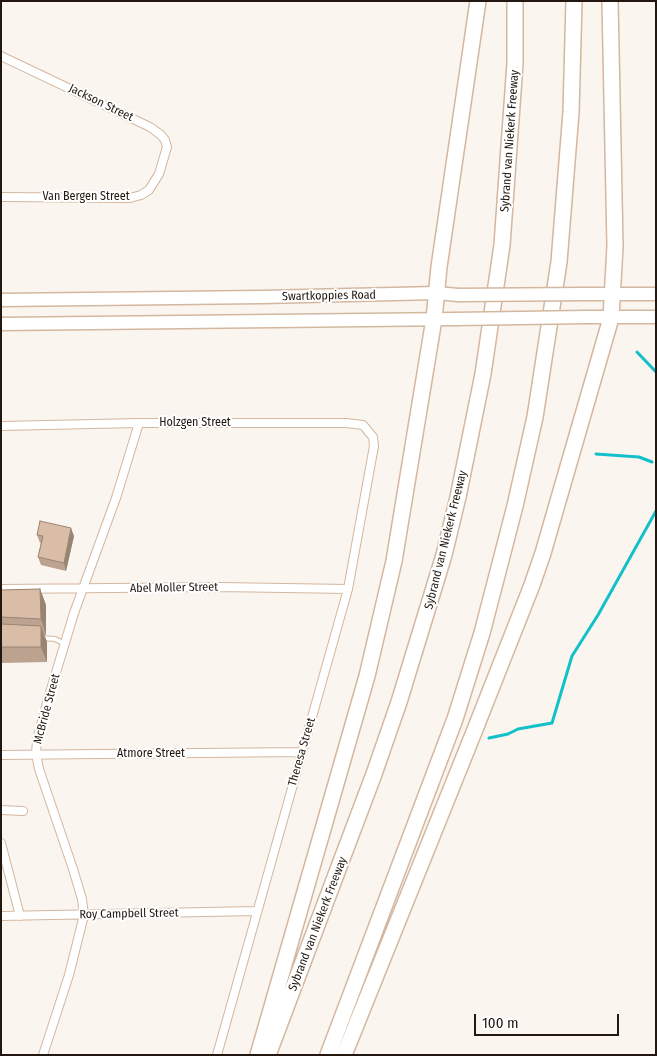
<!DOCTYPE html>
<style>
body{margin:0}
#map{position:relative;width:657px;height:1056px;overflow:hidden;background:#fbf5f0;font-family:"Fira Sans Condensed",sans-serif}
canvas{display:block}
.frame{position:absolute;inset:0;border:2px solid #22180f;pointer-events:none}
.scale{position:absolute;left:474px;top:1014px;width:145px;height:22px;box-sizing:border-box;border:2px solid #22180f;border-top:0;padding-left:6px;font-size:15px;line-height:18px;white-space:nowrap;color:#22180f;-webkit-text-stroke:4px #fff;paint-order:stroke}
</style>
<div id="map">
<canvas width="657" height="1056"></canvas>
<div class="frame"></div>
<div class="scale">100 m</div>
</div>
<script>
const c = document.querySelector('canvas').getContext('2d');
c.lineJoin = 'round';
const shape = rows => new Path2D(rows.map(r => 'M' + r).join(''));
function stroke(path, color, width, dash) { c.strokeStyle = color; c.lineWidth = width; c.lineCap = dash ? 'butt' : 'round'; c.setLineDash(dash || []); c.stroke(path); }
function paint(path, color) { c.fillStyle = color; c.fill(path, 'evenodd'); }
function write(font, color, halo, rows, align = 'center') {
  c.font = font + ' "Fira Sans Condensed",sans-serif'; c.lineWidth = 4; c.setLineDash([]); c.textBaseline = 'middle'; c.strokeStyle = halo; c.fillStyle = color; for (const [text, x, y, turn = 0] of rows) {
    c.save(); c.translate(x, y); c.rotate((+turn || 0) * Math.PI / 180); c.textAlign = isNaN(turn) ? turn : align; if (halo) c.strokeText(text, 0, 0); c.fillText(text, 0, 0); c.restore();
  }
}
stroke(shape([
 [637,352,656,372],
 [596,454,639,457,652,462],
 [489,738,508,734,518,729,552,723,572,656,598,615,656,511]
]), '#12c0ca', 3);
const lane = shape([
 [41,638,55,639,65,644]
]);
const street = shape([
 [1,56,150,127,161,135,165,140,167,147,159,174,149,190,141,195,130,198,1,197],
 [1,426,139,423,346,423,363,425,373,437,374,446,348,589,217,1055],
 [1,589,220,587,348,589],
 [1,755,301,752],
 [1,810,23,811],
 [1,843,20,916],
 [1,916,257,911],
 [43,1055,69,975,84,915,82,899,73,869,39,769,36,754,37,740,48,699,74,613,116,498,139,423]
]);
const primary = shape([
 [585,294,656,294],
 [1,300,262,297,437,293,458,295],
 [586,317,656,317],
 [1,324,455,319]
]);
const highway = shape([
 [258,1055,367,676,394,561,434,319,439,267,478,1],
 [268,1055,374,774,399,702,444,555,458,497,483,374,502,245,515,63,515,1],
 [328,1055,455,719,482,633,515,506,535,417,559,262,571,112,574,1],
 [344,1055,474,732,532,585,543,553,611,318,615,246,610,1]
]);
stroke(lane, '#d3b79f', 6);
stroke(street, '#d3b79f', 10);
stroke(primary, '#d3b79f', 15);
stroke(highway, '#d3b79f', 18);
stroke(lane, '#fff', 4);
stroke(street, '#fff', 8);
stroke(primary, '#fff', 12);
stroke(highway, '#fff', 15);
const primaryBridge = shape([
 [458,295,585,294],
 [455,319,586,317]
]);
stroke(primaryBridge, '#d3b79f', 15, []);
stroke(primaryBridge, '#fff', 12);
paint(shape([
 [37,535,74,536,66,571,41,565,38,557,41,543,40,543],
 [40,589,46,605,46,635,44,635,47,642,47,662,1,663,1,590]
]), '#bba38f');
paint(shape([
 [71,528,74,536,66,571,64,563],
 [40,589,46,605,46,635,41,619],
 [41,626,47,642,47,662,41,647]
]), '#998474');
const building = shape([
 [40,521,71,528,64,563,38,557,43,536,37,535,40,521],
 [40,589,41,619,1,617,1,590,40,589],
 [1,624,41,626,41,647,1,647,1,624]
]);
paint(building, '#dabda6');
stroke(building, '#998474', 1);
write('12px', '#22180f', '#fff', [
 ["Jackson Street",101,103,26],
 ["Sybrand van Niekerk Freeway",510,141,-86],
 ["Van Bergen Street",86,197],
 ["Swartkoppies Road",329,296,-1],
 ["Holzgen Street",195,423],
 ["Sybrand van Niekerk Freeway",446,540,-76],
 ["Abel Moller Street",174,588,-1],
 ["McBride Street",47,709,-75],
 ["Theresa Street",302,752,-74],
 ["Atmore Street",151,754],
 ["Roy Campbell Street",129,914,-1],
 ["Sybrand van Niekerk Freeway",318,924,-69]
]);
</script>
